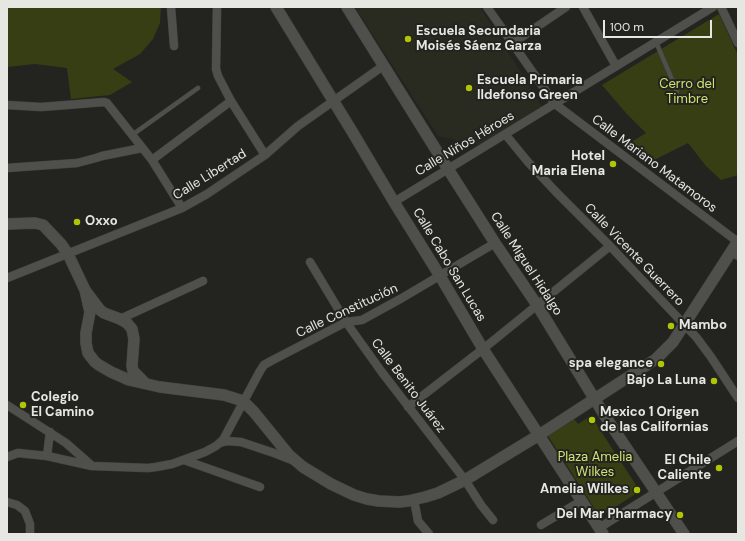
<!DOCTYPE html>
<meta charset="utf-8">
<style>
body{margin:0}
#map{position:relative;width:745px;height:541px;overflow:hidden;background:#232420;font-family:"DM Sans",sans-serif}
canvas{display:block}
.frame{position:absolute;inset:0;border:8px solid #e6e6e3;pointer-events:none}
.scale{position:absolute;left:603px;top:20px;width:109px;height:18px;box-sizing:border-box;border:2px solid #e6e6e3;border-top:0;padding-left:5px;font-size:12px;line-height:14px;white-space:nowrap;color:#e6e6e3;-webkit-text-stroke:3px #232420;paint-order:stroke}
</style>
<div id="map">
<canvas width="745" height="541"></canvas>
<div class="frame"></div>
<div class="scale">100 m</div>
</div>
<script>
const c = document.querySelector('canvas').getContext('2d');
c.lineJoin = 'round';
function paint(path, color) { c.fillStyle = color; c.fill(path, 'evenodd'); }
const shape = rows => new Path2D(rows.map(r => 'M' + r).join(''));
function stroke(path, color, width, dash) { c.strokeStyle = color; c.lineWidth = width; c.lineCap = dash ? 'butt' : 'round'; c.setLineDash(dash || []); c.stroke(path); }
function write(font, color, halo, rows, align = 'center') {
  c.font = font + ' "DM Sans",sans-serif'; c.lineWidth = 4; c.setLineDash([]); c.textBaseline = 'middle'; c.strokeStyle = halo; c.fillStyle = color; for (const [text, x, y, turn = 0] of rows) {
    c.save(); c.translate(x, y); c.rotate((+turn || 0) * Math.PI / 180); c.textAlign = isNaN(turn) ? turn : align; if (halo) c.strokeText(text, 0, 0); c.fillText(text, 0, 0); c.restore();
  }
}
paint(shape([
 [355,7,480,7,542,107,481,145,438,136]
]), '#292b21');
paint(shape([
 [7,7,161,7,160,23,153,39,140,54,113,69,132,82,110,95,71,99,67,68,35,64,7,67],
 [719,14,738,55,738,175,721,180,706,166,688,143,648,163,627,145,646,133,626,113,602,85],
 [591,416,640,491,600,517,548,436,574,419,578,424]
]), '#383e14');
const lane = shape([
 [656,42,677,91],
 [132,135,198,88]
]);
const street = shape([
 [171,7,174,46],
 [217,7,216,69,218,76,231,101,265,155],
 [487,7,555,104,738,242],
 [583,7,616,66],
 [721,7,738,43],
 [513,43,566,7],
 [7,105,41,107,67,105,104,102,107,103,152,160,182,208],
 [505,134,528,162,557,193,610,246,697,338,711,357,738,398],
 [152,160,231,101],
 [7,168,77,163,96,158,102,156,142,148],
 [394,202,713,7],
 [732,251,738,256],
 [310,262,346,322,381,371,465,480,481,505,493,520],
 [7,278,182,208,207,194,265,155,298,126,383,66],
 [120,319,203,281],
 [7,405,66,443,91,465],
 [408,407,483,349,610,246],
 [220,443,227,441,241,442,274,453,292,460],
 [47,456,50,432],
 [7,457,18,453,47,456,92,466,148,468,156,467,172,464,205,452,216,446,223,440,260,371,264,365,271,361,346,322,362,320,402,298,495,243],
 [184,460,260,487],
 [414,500,418,521,429,534],
 [7,502,17,505,25,511,30,524,30,534],
 [541,525,581,501],
 [599,528,738,441]
]);
const secondary = shape([
 [276,7,353,133,394,202,440,276,483,349,603,534],
 [347,7,448,169,495,243,537,305,605,416,684,534],
 [7,224,35,223,43,225,61,244,68,254,85,290,100,310,104,313,120,319,127,323,132,329,134,339,132,366,133,371,144,382],
 [85,290,90,312,86,333,86,343,88,353,95,362,99,365,111,372,129,380,160,387,224,395,243,401,254,412,289,455,303,467,331,484,354,495,367,499,379,501,399,502,408,501,425,497,438,493,465,480,539,435,656,359,673,342,738,241]
]);
stroke(lane, '#41413d', 5);
stroke(street, '#41413d', 9);
stroke(secondary, '#41413d', 12);
stroke(lane, '#4f504b', 4);
stroke(street, '#4f504b', 8);
stroke(secondary, '#4f504b', 11);
for (const [x, y, r, color] of [
 [408,39,4,"#afc505"],
 [469,88,4,"#afc505"],
 [613,164,4,"#afc505"],
 [77,222,4,"#afc505"],
 [671,326,4,"#afc505"],
 [661,364,4,"#afc505"],
 [714,381,4,"#afc505"],
 [23,405,4,"#afc505"],
 [592,420,4,"#afc505"],
 [719,468,4,"#afc505"],
 [637,490,4,"#afc505"],
 [680,515,4,"#afc505"]
]) { const dot = new Path2D(); dot.arc(x, y, r, 0, 2 * Math.PI); c.fillStyle = color; c.fill(dot); stroke(dot, '#232420', 1.5); }
write('bold 13px', '#e6e6e3', '#232420', [
 ["Escuela Secundaria",416,32],
 ["Moisés Sáenz Garza",416,47],
 ["Escuela Primaria",477,81],
 ["Ildefonso Green",477,96],
 ["Hotel",605,157,"right"],
 ["Maria Elena",605,172,"right"],
 ["Oxxo",85,222],
 ["Mambo",679,326],
 ["spa elegance",653,364,"right"],
 ["Bajo La Luna",706,381,"right"],
 ["Colegio",31,398],
 ["El Camino",31,413],
 ["Mexico 1 Origen",600,413],
 ["de las Californias",600,428],
 ["El Chile",711,461,"right"],
 ["Caliente",711,476,"right"],
 ["Amelia Wilkes",629,490,"right"],
 ["Del Mar Pharmacy",672,515,"right"]
], 'left');
write('13px', '#d0e471', '#232420', [
 ["Cerro del",687,85],
 ["Timbre",687,100],
 ["Plaza Amelia",595,458],
 ["Wilkes",595,473]
]);
write('13px', '#e6e6e3', '#232420', [
 ["Calle Niños Héroes",465,144,-31],
 ["Calle Mariano Matamoros",654,164,37],
 ["Calle Libertad",210,175,-32],
 ["Calle Vicente Guerrero",634,255,46],
 ["Calle Miguel Hidalgo",526,264,57],
 ["Calle Cabo San Lucas",449,265,59],
 ["Calle Constitución",347,311,-25],
 ["Calle Benito Juárez",408,386,53]
]);
</script>
